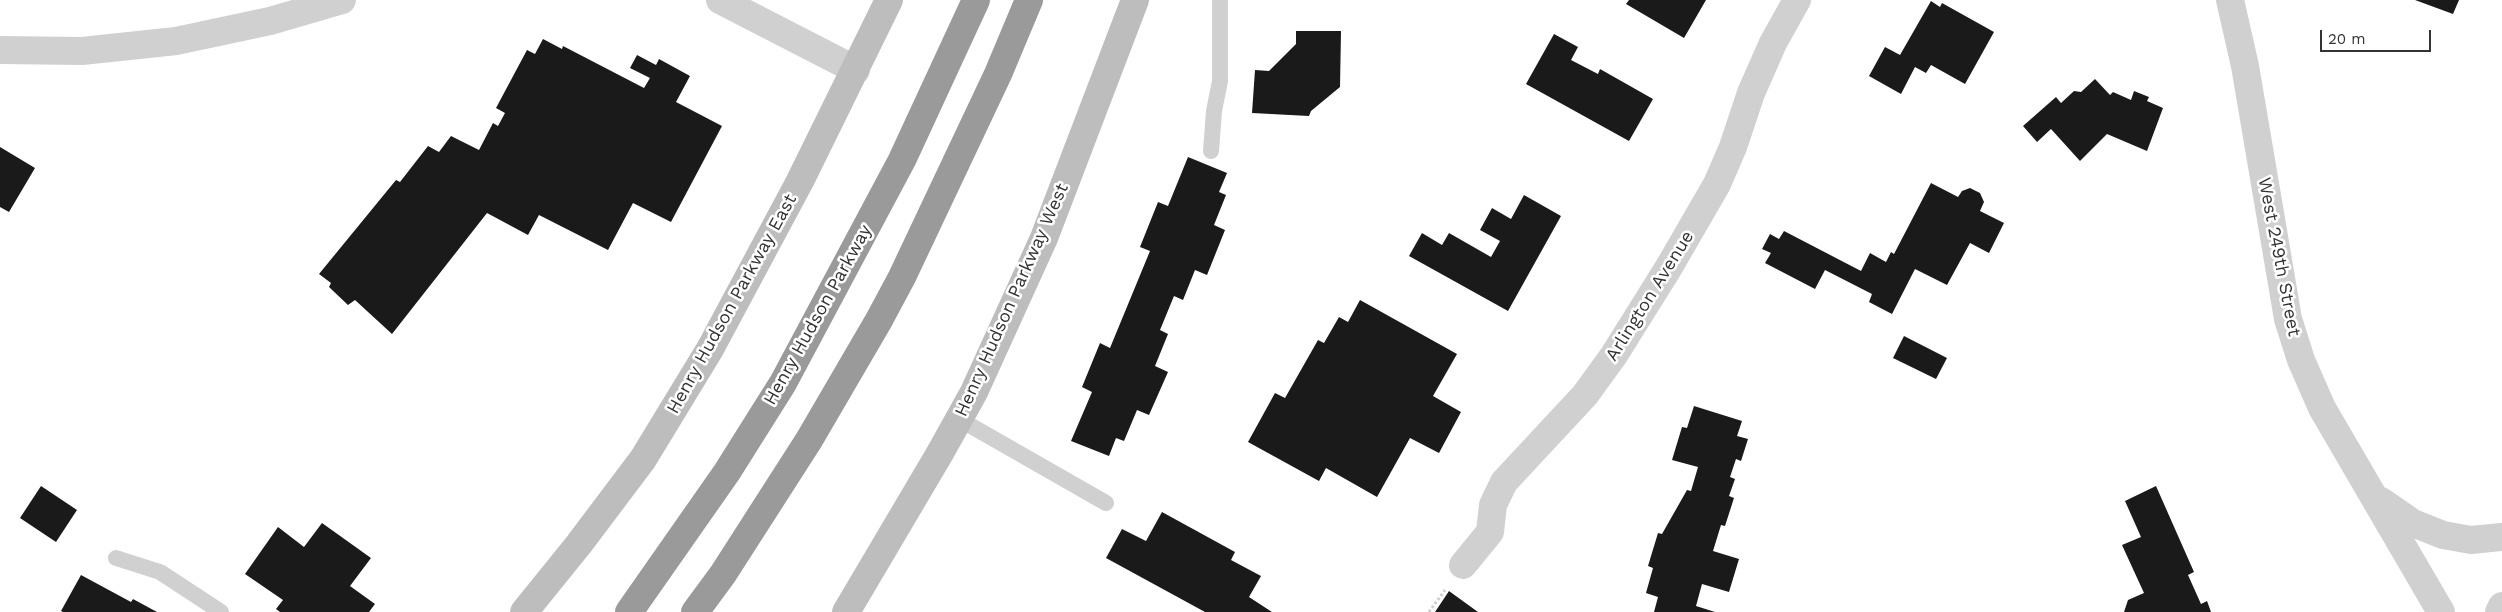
<!DOCTYPE html>
<style>
body{margin:0}
#map{position:relative;width:2502px;height:612px;overflow:hidden;background:#fff;font-family:"Work Sans",sans-serif}
canvas{display:block}
.scale{position:absolute;left:2320px;top:30px;width:111px;height:22px;box-sizing:border-box;border:2px solid #333;border-top:0;padding-left:6px;font-size:15px;line-height:18px;white-space:nowrap;color:#333;-webkit-text-stroke:4px #fff;paint-order:stroke}
</style>
<div id="map">
<canvas width="2502" height="612"></canvas>
<div class="scale">20 m</div>
</div>
<script>
const c = document.querySelector('canvas').getContext('2d');
c.lineJoin = 'round';
function paint(path, color) { c.fillStyle = color; c.fill(path, 'evenodd'); }
const shape = rows => new Path2D(rows.map(r => 'M' + r).join(''));
function stroke(path, color, width, dash) { c.strokeStyle = color; c.lineWidth = width; c.lineCap = dash ? 'butt' : 'round'; c.setLineDash(dash || []); c.stroke(path); }
function write(font, color, halo, rows, align = 'center') {
  c.font = font + ' "Work Sans",sans-serif'; c.lineWidth = 5; c.setLineDash([]); c.textBaseline = 'middle'; c.strokeStyle = halo; c.fillStyle = color; for (const [text, x, y, turn = 0] of rows) {
    c.save(); c.translate(x, y); c.rotate((+turn || 0) * Math.PI / 180); c.textAlign = isNaN(turn) ? turn : align; if (halo) c.strokeText(text, 0, 0); c.fillText(text, 0, 0); c.restore();
  }
}
paint(shape([
 [1629,0,1706,0,1684,38,1626,4],
 [2415,0,2459,0,2453,14],
 [1931,1,1940,7,1942,3,1994,32,1965,84,1931,65,1926,73,1915,67,1901,94,1869,76,1885,47,1900,55],
 [1296,31,1341,31,1340,87,1311,111,1309,116,1252,113,1255,70,1269,71,1296,44],
 [1554,34,1578,47,1571,60,1598,74,1600,69,1653,99,1629,141,1526,84],
 [543,39,562,49,563,46,644,88,650,78,630,68,637,55,656,65,659,59,690,76,676,102,722,126,671,222,633,203,608,250,539,215,528,235,487,213,392,334,355,300,348,305,329,287,331,283,319,274,396,180,400,182,428,146,439,152,451,136,479,150,493,123,498,126,505,113,496,108,527,50,535,54],
 [2095,79,2110,95,2113,92,2131,100,2134,91,2149,97,2147,101,2163,108,2147,151,2107,134,2080,161,2051,129,2037,142,2023,126,2056,97,2061,103,2074,91,2081,92],
 [0,147,35,168,9,212,0,207],
 [1188,157,1227,173,1219,192,1226,195,1214,225,1225,230,1207,275,1195,270,1183,300,1174,296,1160,330,1168,334,1155,366,1168,372,1149,415,1137,410,1124,441,1116,438,1109,456,1071,441,1092,392,1082,387,1100,343,1110,348,1150,251,1140,247,1158,202,1168,206],
 [1931,183,1958,197,1962,191,1970,188,1980,193,1984,202,1980,211,2004,223,1989,253,1970,243,1947,285,1915,269,1892,314,1869,302,1872,294,1825,270,1815,289,1765,263,1771,253,1762,249,1770,234,1779,239,1784,231,1861,271,1870,253,1886,262,1891,252,1894,254],
 [1524,195,1561,216,1508,311,1409,256,1422,233,1442,245,1449,233,1491,257,1500,241,1480,230,1492,208,1511,219],
 [1360,300,1457,354,1433,396,1461,412,1439,453,1410,438,1377,497,1326,468,1319,481,1248,442,1275,393,1285,398,1318,340,1324,343,1339,317,1348,322],
 [1904,336,1947,358,1936,379,1893,358],
 [1694,406,1742,421,1737,436,1748,439,1741,461,1736,459,1730,477,1735,479,1729,496,1734,498,1725,526,1721,525,1713,551,1739,559,1729,592,1702,584,1696,606,1715,612,1654,612,1658,597,1646,593,1653,568,1648,566,1658,533,1662,534,1687,490,1691,491,1698,467,1672,460,1682,427,1687,428],
 [41,486,77,510,56,542,20,518],
 [2156,486,2194,572,2188,575,2201,604,2207,601,2211,612,2124,612,2128,600,2144,593,2122,545,2141,537,2125,501],
 [1162,512,1235,552,1231,560,1261,576,1249,597,1272,612,1205,612,1106,558,1122,529,1146,541],
 [322,523,371,558,350,586,375,604,369,612,280,612,276,609,283,600,245,574,278,527,304,547],
 [81,575,131,602,133,599,157,612,63,612,61,611],
 [1449,591,1478,612,1435,612]
]), '#1a1a1a');
stroke(shape([
 [1429,612,1445,590]
]), '#cdcdcd', 3, [2.5, 2.5]);
stroke(shape([
 [1211,151,1214,111,1220,81,1220,0],
 [959,419,1106,503],
 [116,558,160,572,221,612]
]), '#d0d0d0', 16);
stroke(shape([
 [720,0,856,70],
 [2230,0,2245,66,2288,319,2301,360,2322,408,2441,612],
 [0,50,82,51,176,41,270,21,342,0],
 [2381,501,2413,523,2443,535,2471,540,2502,537],
 [1463,565,1490,532,1493,505,1504,482,1585,395,1614,355,1669,267,1717,184,1733,147,1751,93,1773,43,1797,0],
 [2499,612,2502,606]
]), '#d0d0d0', 28);
stroke(shape([
 [524,612,579,544,643,459,710,349,800,181,889,0],
 [846,612,940,453,974,392,1044,238,1135,0]
]), '#bdbdbd', 28);
stroke(shape([
 [629,612,727,472,783,383,902,160,976,0],
 [695,612,723,574,809,440,879,320,902,277,998,74,1029,0]
]), '#9a9a9a', 28);
write('18px', '#333', '#fff', [
 ["West 249th Street",2279,257,79],
 ["Arlington Avenue",1650,296,-58],
 ["Henry Hudson Parkway West",1012,300,-66],
 ["Henry Hudson Parkway East",732,304,-61],
 ["Henry Hudson Parkway",818,315,-61]
]);
</script>
